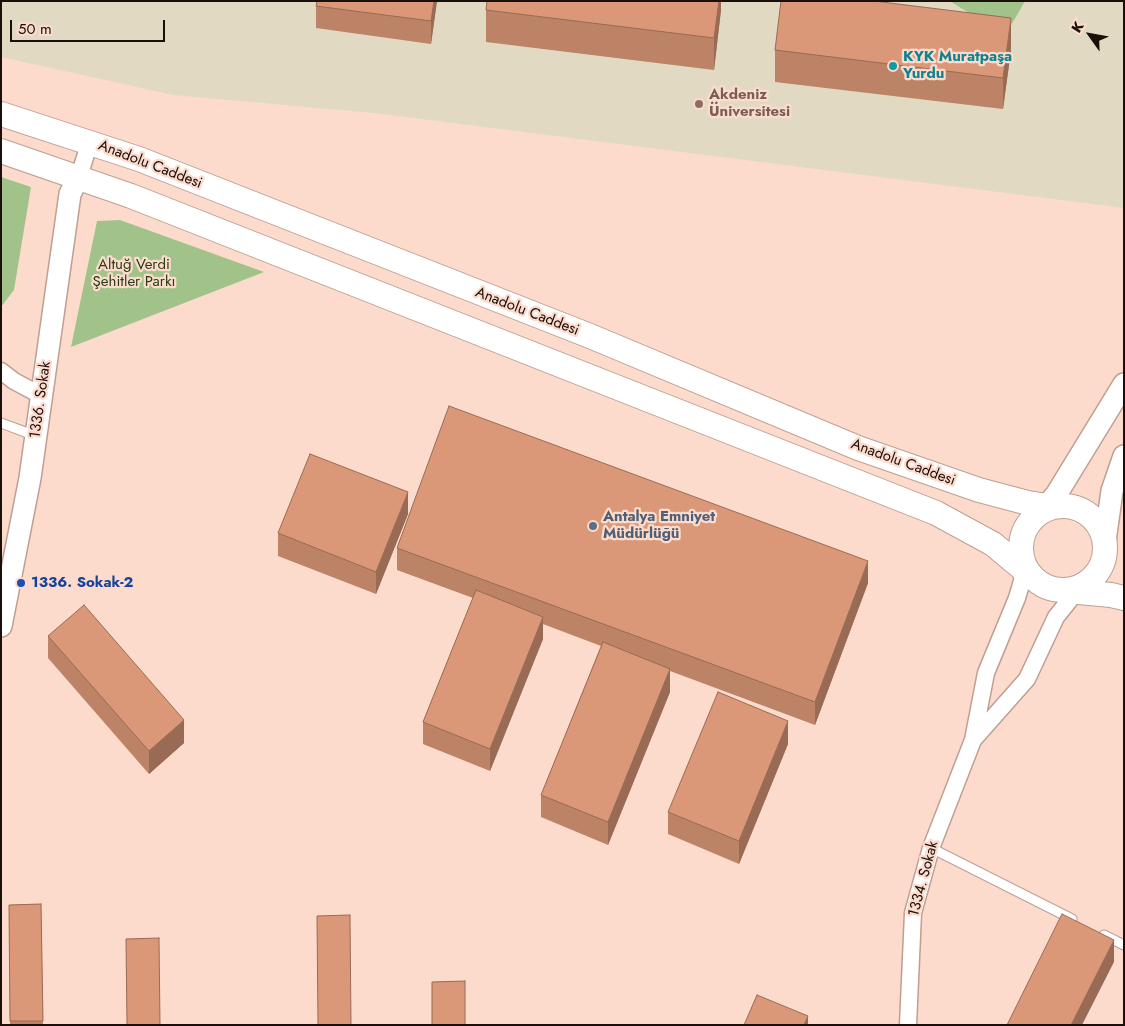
<!DOCTYPE html>
<meta charset="utf-8">
<style>
body{margin:0}
#map{position:relative;width:1125px;height:1026px;overflow:hidden;background:#fcdbcd;font-family:Jost,sans-serif}
canvas{display:block}
.frame{position:absolute;inset:0;border:2px solid #1a0f0a;pointer-events:none}
.north{position:absolute;left:1065px;top:10px;width:50px;height:50px;-webkit-text-stroke:4px #fcdbcd;paint-order:stroke;rotate:302deg;font-size:14px;font-weight:700;line-height:20px;text-align:center;color:#1a0f0a}
.north::after{content:'';display:block;margin:auto;width:18px;height:22px;background:#1a0f0a;clip-path:polygon(50% 0,100% 100%,50% 72%,0 100%)}
.scale{position:absolute;left:10px;top:20px;width:155px;height:22px;box-sizing:border-box;border:2px solid #1a0f0a;border-top:0;padding-left:6px;font-size:15px;line-height:18px;white-space:nowrap;color:#1a0f0a;-webkit-text-stroke:4px #fcdbcd;paint-order:stroke}
</style>
<div id="map">
<canvas width="1125" height="1026"></canvas>
<div class="frame"></div>
<div class="north">K</div>
<div class="scale">50 m</div>
</div>
<script>
const c = document.querySelector('canvas').getContext('2d');
c.lineJoin = 'round';
function paint(path, color) { c.fillStyle = color; c.fill(path, 'evenodd'); }
const shape = rows => new Path2D(rows.map(r => 'M' + r).join(''));
function stroke(path, color, width, dash) { c.strokeStyle = color; c.lineWidth = width; c.lineCap = dash ? 'butt' : 'round'; c.setLineDash(dash || []); c.stroke(path); }
function write(font, color, halo, rows, align = 'center') {
  c.font = font + ' Jost,sans-serif'; c.lineWidth = 4.5; c.setLineDash([]); c.textBaseline = 'middle'; c.strokeStyle = halo; c.fillStyle = color; for (const [text, x, y, turn = 0] of rows) {
    c.save(); c.translate(x, y); c.rotate((+turn || 0) * Math.PI / 180); c.textAlign = isNaN(turn) ? turn : align; if (halo) c.strokeText(text, 0, 0); c.fillText(text, 0, 0); c.restore();
  }
}
paint(shape([
 [1,1,1124,1,1124,208,374,113,173,95,1,57]
]), '#e2d9c3');
paint(shape([
 [950,1,1025,1,1005,36],
 [1,177,31,187,14,290,1,307],
 [120,220,264,272,71,347,97,221]
]), '#a1c38a');
const service = shape([
 [1,423,36,436],
 [931,848,1072,919],
 [1104,935,1124,945]
]);
const minor = shape([
 [79,176,90,142],
 [1,371,14,381,42,396],
 [973,740,1027,679,1056,617,1080,587],
 [908,1025,913,913,931,848,973,740,986,673,1017,598,1022,581,1023,561]
]);
const tertiary = shape([
 [1041,512,1056,495,1124,384],
 [1105,541,1112,491,1124,456],
 [1,626,30,478,70,194,79,176]
]);
const secondary = shape([
 [1,114,139,159,590,336,858,448,979,490,1028,503,1054,507],
 [1,151,131,196,936,513,993,544,1029,574],
 '1021 548a42 42 0 1 1 84 0a42 42 0 1 1-84 0Z',
 [1068,591,1111,595,1124,598]
]);
stroke(service, '#be9f92', 11);
stroke(minor, '#be9f92', 19);
stroke(tertiary, '#be9f92', 24);
stroke(secondary, '#be9f92', 26);
stroke(service, '#fff', 9);
stroke(minor, '#fff', 16);
stroke(tertiary, '#fff', 21);
stroke(secondary, '#fff', 24);
paint(shape([
 [437,1,431,44,316,28,316,6],
 [721,1,721,10,714,70,486,42,486,10],
 [775,50,1011,50,1003,109,775,82],
 [408,514,376,594,278,556,278,533],
 [397,548,868,583,815,725,670,671,670,692,608,845,541,817,541,795,601,646,543,624,543,639,490,771,423,744,423,722,473,598,397,570],
 [48,636,184,743,149,774,48,658],
 [788,744,739,864,668,834,668,812],
 [41,904,43,1025,10,1025,9,905]
]), '#bc8367');
paint(shape([
 [434,1,437,1,431,44,431,21],
 [719,1,721,1,721,10,714,70,714,38],
 [1011,18,1011,50,1003,109,1003,78],
 [408,492,408,514,376,594,376,572],
 [868,561,868,583,815,725,815,702],
 [543,617,543,639,490,771,490,749],
 [670,669,670,692,608,845,608,822],
 [184,720,184,743,149,774,149,751],
 [788,721,788,744,739,864,739,841],
 [1114,940,1114,962,1082,1025,1071,1025],
 [808,1016,808,1025,804,1025]
]), '#996a54');
const building = shape([
 [317,1,434,1,431,21,316,6,317,1],
 [487,1,719,1,714,38,486,10,487,1],
 [781,1,874,1,1011,18,1003,78,775,50,781,1],
 [449,406,868,561,815,702,397,548,449,406],
 [310,454,408,492,376,572,278,533,310,454],
 [476,590,543,617,490,749,423,722,476,590],
 [84,605,184,720,149,751,48,636,84,605],
 [603,642,670,669,608,822,541,795,603,642],
 [718,692,788,721,739,841,668,812,718,692],
 [41,904,43,1021,10,1021,9,905,41,904],
 [1062,914,1114,940,1071,1025,1007,1025,1062,914],
 [350,915,351,1025,318,1025,317,916,350,915],
 [159,938,160,1025,127,1025,126,939,159,938],
 [465,981,465,1025,432,1025,432,982,465,981],
 [757,995,808,1016,804,1025,744,1025,757,995]
]);
paint(building, '#db9878');
stroke(building, '#996a54', 1);
for (const [x, y, r, color] of [
 [893,66,5,"#0f9aa8"],
 [699,104,5,"#8d6e63"],
 [593,526,5,"#5c6f8a"],
 [21,583,5,"#1a4fb4"]
]) { const dot = new Path2D(); dot.arc(x, y, r, 0, 2 * Math.PI); c.fillStyle = color; c.fill(dot); stroke(dot, '#fcdbcd', 2); }
write('bold 15px', '#0d838f', '#fcdbcd', [
 ["KYK Muratpaşa",903,57],
 ["Yurdu",903,74]
], 'left');
write('bold 15px', '#785e54', '#fcdbcd', [
 ["Akdeniz",709,95],
 ["Üniversitesi",709,112]
], 'left');
write('15px', '#1a0f0a', '#fcdbcd', [
 ["Anadolu Caddesi",150,165,21],
 ["Anadolu Caddesi",527,312,21],
 ["1336. Sokak",41,400,-82],
 ["Anadolu Caddesi",903,463,20],
 ["1334. Sokak",924,879,-75]
]);
write('15px', '#263d12', '#fcdbcd', [
 ["Altuğ Verdi",134,265],
 ["Şehitler Parkı",134,282]
]);
write('bold 15px', '#4e5e75', '#fcdbcd', [
 ["Antalya Emniyet",603,517],
 ["Müdürlüğü",603,534]
], 'left');
write('bold 15px', '#164399', '#fcdbcd', [
 ["1336. Sokak-2",31,583]
], 'left');
</script>
